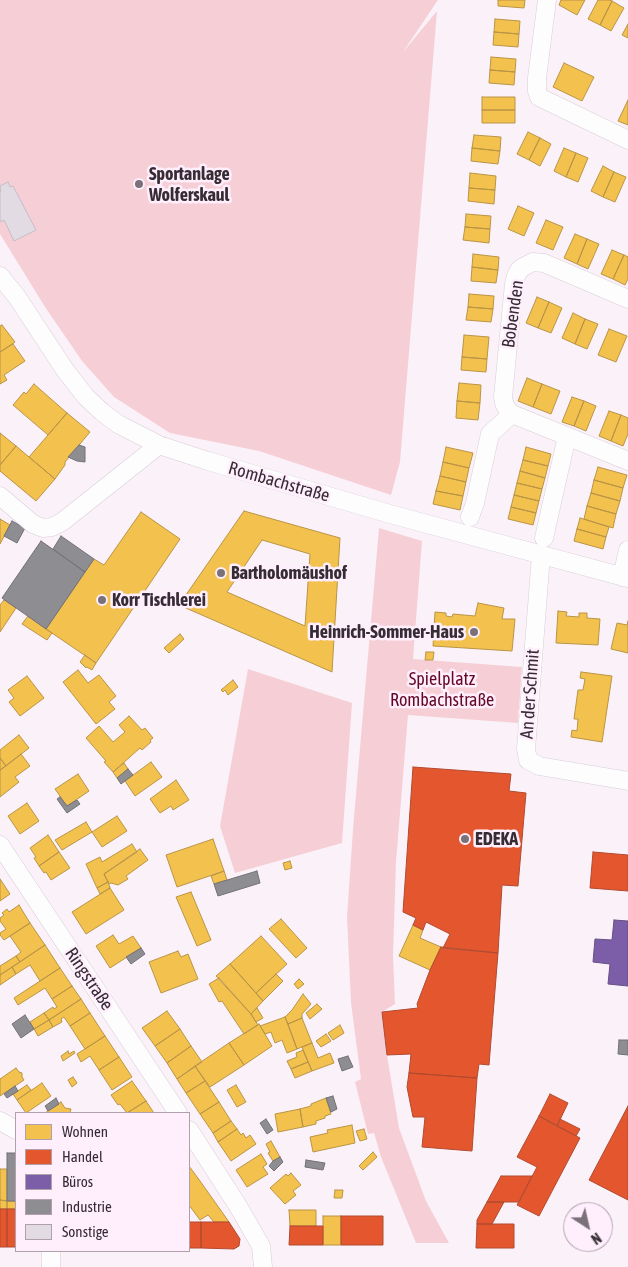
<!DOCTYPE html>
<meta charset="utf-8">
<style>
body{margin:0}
#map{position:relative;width:628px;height:1267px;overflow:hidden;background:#fbf2f9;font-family:"Asap Condensed",sans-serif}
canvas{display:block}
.legend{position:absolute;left:15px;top:1112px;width:175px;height:140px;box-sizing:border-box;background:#ffeefc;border:1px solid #afa0ac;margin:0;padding:6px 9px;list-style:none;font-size:15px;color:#362c34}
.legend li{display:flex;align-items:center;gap:10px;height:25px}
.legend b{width:25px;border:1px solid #afa0ac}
.north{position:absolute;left:563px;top:1202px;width:50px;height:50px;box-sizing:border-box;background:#ffeefc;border:1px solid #afa0ac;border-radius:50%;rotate:145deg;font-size:14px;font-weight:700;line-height:20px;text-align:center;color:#362c34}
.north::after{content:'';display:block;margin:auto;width:18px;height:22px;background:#7b7179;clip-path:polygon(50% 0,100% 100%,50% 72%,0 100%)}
</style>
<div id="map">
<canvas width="628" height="1267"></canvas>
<ul class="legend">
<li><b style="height:14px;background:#f2c14e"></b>Wohnen</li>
<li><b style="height:14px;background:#e4572e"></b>Handel</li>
<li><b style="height:14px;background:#7b5ea7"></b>Büros</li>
<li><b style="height:14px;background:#8d8d92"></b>Industrie</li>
<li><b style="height:14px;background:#e3dbe4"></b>Sonstige</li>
</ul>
<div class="north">N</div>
</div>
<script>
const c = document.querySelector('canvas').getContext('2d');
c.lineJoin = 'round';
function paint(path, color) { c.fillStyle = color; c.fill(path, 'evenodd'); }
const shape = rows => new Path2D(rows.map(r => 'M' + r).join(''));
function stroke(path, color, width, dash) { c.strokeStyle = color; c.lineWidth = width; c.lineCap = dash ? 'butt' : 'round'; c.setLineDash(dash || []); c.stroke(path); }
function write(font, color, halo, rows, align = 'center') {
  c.font = font + ' "Asap Condensed",sans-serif'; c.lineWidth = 5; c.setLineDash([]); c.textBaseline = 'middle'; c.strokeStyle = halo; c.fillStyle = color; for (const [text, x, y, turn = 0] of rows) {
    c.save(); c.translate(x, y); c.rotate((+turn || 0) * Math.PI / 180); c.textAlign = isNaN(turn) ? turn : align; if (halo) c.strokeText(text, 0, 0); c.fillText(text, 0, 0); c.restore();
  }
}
paint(shape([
 [0,0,438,0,403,52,437,11,400,462,391,495,259,451,170,433,114,397,82,361,45,307,0,234],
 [379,528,422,541,413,659,522,667,518,723,408,715,396,862,393,955,395,1004,382,1012,387,1055,399,1128,426,1201,449,1243,416,1243,381,1157,374,1133,368,1134,355,1082,361,1079,351,1003,347,917,353,829],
 [248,669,352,703,342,843,235,873,220,826]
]), '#f6cfd6');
const homes = shape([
 [498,0,525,0,524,8,498,6,498,0],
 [561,0,585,0,577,15,559,5,561,0],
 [598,0,609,0,612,1,600,25,588,19,598,0],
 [612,1,624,8,611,31,600,25,612,1],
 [495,19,520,21,519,34,494,32,495,19],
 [628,24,628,38,622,35,628,24],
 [494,32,519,34,518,47,493,45,494,32],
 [491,57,516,59,515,72,490,70,491,57],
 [564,63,594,77,582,101,553,87,564,63],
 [490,70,515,72,514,85,489,83,490,70],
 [482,97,515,97,515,110,482,110,482,97],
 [628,100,628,125,618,121,628,100],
 [482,110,515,110,515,123,482,123,482,110],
 [528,132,540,138,529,160,517,154,528,132],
 [474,135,501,137,500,151,472,148,474,135],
 [540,138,551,144,540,166,529,160,540,138],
 [472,148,500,151,498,164,471,161,472,148],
 [564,148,576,153,566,177,554,171,564,148],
 [576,153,588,158,578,182,566,177,576,153],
 [603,166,614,172,603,197,591,191,603,166],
 [614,172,626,177,615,202,603,197,614,172],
 [470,173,496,176,495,190,469,188,470,173],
 [469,188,495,190,494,204,468,201,469,188],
 [518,206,534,213,524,236,508,229,518,206],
 [466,214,491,216,490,229,465,227,466,214],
 [546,220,563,227,553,250,536,243,546,220],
 [465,227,490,229,489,243,463,240,465,227],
 [575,234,587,239,577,264,564,258,575,234],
 [587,239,599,244,588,269,577,264,587,239],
 [612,250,624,255,613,279,601,274,612,250],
 [473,254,499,257,498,270,472,267,473,254],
 [624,255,628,257,628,279,625,285,613,279,624,255],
 [472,267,498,270,496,283,471,281,472,267],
 [469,294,494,296,493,309,468,307,469,294],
 [537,297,549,302,538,328,526,323,537,297],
 [549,302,562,308,551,333,538,328,549,302],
 [468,307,493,309,491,322,466,320,468,307],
 [573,313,585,319,575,344,562,338,573,313],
 [585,319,598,324,587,349,575,344,585,319],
 [2,325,15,342,0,352,0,326,2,325],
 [609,329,627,336,616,362,598,355,609,329],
 [464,335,489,337,487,359,462,357,464,335],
 [13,344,25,361,4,375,7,380,0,384,0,352,13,344],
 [462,357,487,359,486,372,461,370,462,357],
 [527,378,542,384,533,407,518,401,527,378],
 [459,383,481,385,480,403,457,401,459,383],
 [34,384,67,413,48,435,13,405,24,392,26,394,34,384],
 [542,384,560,391,551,414,533,407,542,384],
 [572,397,584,401,574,426,562,422,572,397],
 [457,401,480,403,478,420,456,418,457,401],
 [584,401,596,406,586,431,574,426,584,401],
 [609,411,621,415,611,441,599,436,609,411],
 [67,413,90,432,65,462,65,465,55,479,29,457,67,413],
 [621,415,628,418,628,434,623,446,611,441,621,415],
 [0,433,16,446,0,465,0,433],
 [16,446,55,479,36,501,0,471,0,465,16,446],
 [446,447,473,453,469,468,443,462,446,447],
 [526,447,551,454,548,466,523,460,526,447],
 [523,460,548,466,545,478,520,471,523,460],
 [443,462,469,468,466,482,440,476,443,462],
 [598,467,627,475,623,488,594,480,598,467],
 [520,471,545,478,542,489,517,483,520,471],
 [440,476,466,482,463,496,436,491,440,476],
 [594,480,623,488,620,501,591,493,594,480],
 [517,483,542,489,539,501,514,495,517,483],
 [436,491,463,496,460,510,433,504,436,491],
 [591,493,620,501,616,514,587,506,591,493],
 [514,495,539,501,536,513,511,507,514,495],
 [587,506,616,514,613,528,584,519,587,506],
 [511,507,536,513,533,525,508,519,511,507],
 [244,511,340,538,332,672,179,605,244,511],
 [262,540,310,554,305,626,227,592,262,540],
 [141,512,180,539,96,663,46,629,94,559,104,565,141,512],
 [580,518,609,527,606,537,577,529,580,518],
 [0,519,10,525,0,544,0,519],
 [577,529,606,537,603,549,574,541,577,529],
 [4,600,16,608,0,632,0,605,4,600],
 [478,603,504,608,502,619,515,619,512,651,433,646,435,612,446,613,446,616,452,617,453,614,475,616,478,603],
 [558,611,567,612,566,616,579,617,579,613,587,613,587,618,600,619,598,645,556,643,558,611],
 [28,616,52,633,47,640,22,624,28,616],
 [628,621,628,653,611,649,617,623,627,625,628,621],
 [180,634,184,639,169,653,164,648,180,634],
 [426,652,434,652,433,660,425,660,426,652],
 [85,655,96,663,92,670,87,667,86,668,80,662,85,655],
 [78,670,88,683,99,675,116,696,109,702,115,709,96,724,63,682,78,670],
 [581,672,612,676,602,742,571,737,572,730,577,731,578,719,574,719,578,690,583,690,585,679,580,678,581,672],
 [27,676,44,698,20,716,9,702,14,698,8,690,27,676],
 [233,680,238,687,228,695,225,690,223,692,221,690,233,680],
 [129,716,142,730,145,728,153,738,150,740,151,742,142,750,140,748,113,772,104,762,106,761,86,738,99,726,113,742,125,732,119,725,129,716],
 [19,735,29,748,6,766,0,758,0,750,19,735],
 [21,754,30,766,15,777,19,782,0,797,0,770,21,754],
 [0,758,6,766,0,770,0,758],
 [151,762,162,777,135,796,125,781,151,762],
 [124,763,128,769,117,778,113,772,124,763],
 [78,774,89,791,67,806,55,789,78,774],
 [176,780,189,800,173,810,171,806,160,813,150,799,176,780],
 [27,803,39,821,20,834,8,816,27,803],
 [117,816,127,831,102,847,92,832,117,816],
 [86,822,92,832,62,850,55,840,86,822],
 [48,835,59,852,39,866,34,858,36,857,30,848,48,835],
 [213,839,224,871,177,887,166,855,213,839],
 [132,844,137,852,104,874,108,882,97,888,86,864,100,857,102,862,132,844],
 [140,849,148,860,126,876,128,879,118,885,111,883,109,884,104,874,140,849],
 [59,852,70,868,51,880,46,872,44,873,39,866,59,852],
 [290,861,292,868,285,870,283,863,290,861],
 [224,871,227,880,214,884,211,876,224,871],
 [0,879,10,894,0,901,0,879],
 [108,882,110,888,100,894,97,888,108,882],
 [110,888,124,910,86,934,72,912,110,888],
 [191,892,211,940,197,946,176,897,191,892],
 [19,905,30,923,4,940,0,935,0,933,6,929,0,921,0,918,4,915,2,913,7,909,9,912,19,905],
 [281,919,307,948,296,958,269,929,281,919],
 [30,923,45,945,20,962,16,956,21,952,10,936,30,923],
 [413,925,423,930,420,938,441,947,430,970,399,956,413,925],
 [113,935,119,944,133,936,141,948,110,968,96,946,113,935],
 [261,936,287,964,256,993,230,964,261,936],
 [45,945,60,968,40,981,30,965,16,974,12,967,45,945],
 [178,951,181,957,188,954,198,979,161,993,149,962,178,951],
 [16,956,20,962,0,975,0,966,16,956],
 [230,964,263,1001,251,1014,216,976,230,964],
 [12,967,16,974,0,985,0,975,12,967],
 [60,968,72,986,52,999,45,988,18,1005,14,998,60,968],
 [276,974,283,981,263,1001,256,993,276,974],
 [219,978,251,1014,258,1025,244,1034,222,1001,219,1002,209,984,219,978],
 [299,979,304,984,298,989,294,984,299,979],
 [72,986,81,999,49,1020,44,1013,53,1007,54,1009,57,1007,52,999,72,986],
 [303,994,311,1004,302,1014,302,1018,288,1024,285,1017,292,1010,303,994],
 [81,999,90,1013,70,1026,64,1017,61,1019,62,1022,53,1027,49,1020,81,999],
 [317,1004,322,1009,310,1019,306,1013,317,1004],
 [257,1008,263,1018,256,1022,251,1014,257,1008],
 [167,1011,180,1029,155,1046,142,1028,167,1011],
 [44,1013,49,1020,34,1029,30,1022,44,1013],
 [90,1013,105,1036,85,1049,70,1026,90,1013],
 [285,1017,297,1049,287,1053,282,1040,275,1043,271,1032,265,1034,260,1026,285,1017],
 [302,1018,312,1043,297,1049,288,1024,302,1018],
 [49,1020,53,1027,38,1036,34,1029,49,1020],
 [259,1024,272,1046,244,1065,229,1043,259,1024],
 [340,1025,344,1033,333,1040,328,1033,340,1025],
 [180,1029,191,1046,167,1063,155,1046,180,1029],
 [326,1034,331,1041,321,1047,316,1041,326,1034],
 [105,1036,119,1057,99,1070,90,1056,81,1062,77,1054,105,1036],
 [229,1043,244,1065,210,1087,195,1066,229,1043],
 [312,1043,318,1058,330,1053,334,1063,312,1071,302,1047,312,1043],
 [191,1046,202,1062,177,1079,167,1063,191,1046],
 [303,1050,308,1062,291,1069,287,1061,297,1057,296,1053,303,1050],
 [68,1051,69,1054,74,1051,75,1053,63,1061,61,1056,68,1051],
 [119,1057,132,1077,112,1090,99,1070,119,1057],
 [308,1062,312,1071,295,1078,291,1069,308,1062],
 [195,1066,205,1081,186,1093,177,1079,195,1066],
 [16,1068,19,1072,22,1073,22,1077,24,1080,0,1096,0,1079,16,1068],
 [73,1077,77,1083,72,1087,68,1080,73,1077],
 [132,1081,146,1101,127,1113,120,1104,118,1105,111,1095,132,1081],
 [205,1081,219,1102,200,1114,186,1093,205,1081],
 [42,1083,51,1096,26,1113,17,1100,42,1083],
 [27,1085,31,1090,17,1100,13,1094,27,1085],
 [236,1085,246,1102,237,1107,227,1090,236,1085],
 [326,1098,331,1114,325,1116,325,1118,316,1121,316,1124,303,1127,300,1109,311,1106,311,1104,326,1098],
 [146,1101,154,1113,127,1113,146,1101],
 [61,1102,65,1108,71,1109,70,1113,45,1113,61,1102],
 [219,1102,231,1121,213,1133,200,1114,219,1102],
 [300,1109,303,1127,278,1132,275,1114,300,1109],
 [231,1121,237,1129,218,1142,213,1133,231,1121],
 [352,1125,355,1143,313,1152,310,1137,328,1133,327,1130,352,1125],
 [237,1129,241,1135,243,1133,246,1138,250,1135,256,1144,231,1161,218,1142,237,1129],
 [364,1129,367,1139,360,1141,356,1131,364,1129],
 [271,1141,280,1157,273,1161,268,1153,270,1152,266,1144,271,1141],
 [373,1152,377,1157,363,1170,359,1166,373,1152],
 [261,1154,267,1164,263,1167,268,1174,247,1187,236,1170,261,1154],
 [189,1166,200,1181,229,1222,214,1222,208,1215,200,1220,189,1205,189,1166],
 [0,1169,7,1169,7,1201,0,1200,0,1169],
 [291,1173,301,1185,293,1191,296,1195,285,1204,270,1188,286,1174,288,1176,291,1173],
 [335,1190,343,1190,342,1198,334,1198,335,1190],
 [0,1200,7,1201,7,1209,0,1209,0,1200],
 [7,1201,16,1201,16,1209,7,1209,7,1201],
 [289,1210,316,1210,316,1226,290,1226,289,1210],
 [323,1216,341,1216,341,1245,323,1245,323,1216]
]);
paint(homes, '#f2c14e');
stroke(homes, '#ba9446', 1);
const shops = shape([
 [413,767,511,774,509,791,526,793,518,886,502,885,498,953,443,948,450,934,426,922,423,930,413,925,416,918,403,912,413,767],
 [593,852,628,855,628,891,590,888,593,852],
 [441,947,498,953,489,1065,479,1064,477,1078,409,1073,411,1054,387,1055,382,1012,418,1008,417,1004,430,970,441,947],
 [409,1073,477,1078,472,1151,422,1147,425,1117,413,1117,407,1087,409,1073],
 [550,1094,568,1103,557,1126,539,1116,550,1094],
 [628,1106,628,1200,589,1180,628,1106],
 [539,1116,580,1138,539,1216,517,1205,537,1167,517,1157,539,1116],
 [560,1119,580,1129,576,1136,557,1126,560,1119],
 [501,1176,532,1176,519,1202,487,1202,501,1176],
 [487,1202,504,1202,492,1224,477,1224,477,1220,487,1202],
 [0,1209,7,1209,7,1247,0,1247,0,1209],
 [7,1209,16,1209,16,1247,7,1247,7,1209],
 [341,1216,383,1216,383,1245,341,1245,341,1216],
 [189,1222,201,1222,201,1248,189,1248,189,1222],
 [201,1222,229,1222,240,1239,239,1246,234,1249,201,1248,201,1222],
 [477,1224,514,1224,514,1248,476,1248,477,1224],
 [290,1226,323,1226,323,1245,289,1245,290,1226]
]);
paint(shops, '#e4572e');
stroke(shops, '#b04a30', 1);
const offices = shape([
 [614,920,628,921,628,986,608,984,610,964,593,962,595,939,612,940,614,920]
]);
paint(offices, '#7b5ea7');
stroke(offices, '#664f84', 1);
const industry = shape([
 [79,445,85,447,85,462,77,461,68,457,79,445],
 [12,521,25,528,17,543,4,536,12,521],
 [61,536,94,559,85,572,53,549,61,536],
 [41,541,85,572,46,629,2,598,41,541],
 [128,769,133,775,121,784,117,778,128,769],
 [60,797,67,806,77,800,80,804,67,813,57,799,60,797],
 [257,871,260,883,218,896,214,884,257,871],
 [141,948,145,954,131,964,126,957,141,948],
 [25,1015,34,1029,21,1038,12,1024,25,1015],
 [619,1040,628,1040,628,1055,618,1054,619,1040],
 [348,1056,353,1067,342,1071,338,1059,348,1056],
 [15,1086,18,1091,7,1098,4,1094,15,1086],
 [333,1096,337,1109,331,1112,326,1098,333,1096],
 [56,1098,59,1104,48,1111,45,1106,56,1098],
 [266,1119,273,1130,267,1134,260,1123,266,1119],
 [7,1153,16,1153,16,1201,7,1201,7,1153],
 [280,1157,283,1162,274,1171,269,1166,273,1161,280,1157],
 [306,1160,325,1163,323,1170,305,1167,306,1160]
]);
paint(industry, '#8d8d92');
stroke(industry, '#737076', 1);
const building = shape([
 [8,182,10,187,13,186,36,230,14,241,4,220,0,222,0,192,1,191,0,186,8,182]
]);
paint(building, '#e3dbe4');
stroke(building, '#c5bdc6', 1);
const minor = shape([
 [547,0,537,78,537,91,539,97,628,140],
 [0,276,17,297,65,370,86,397,102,412,118,424,159,445,208,461,390,514,628,578],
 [628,299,544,263,533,262,525,266,520,269,516,276,514,284,503,397,504,403,507,409,512,414,628,461],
 [0,496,33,524,43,528,52,527,62,522,159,445],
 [470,517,475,503,490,434,512,414],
 [544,538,567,436],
 [541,555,526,749,528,760,539,766,628,781],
 [622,577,628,550],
 [0,845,178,1113],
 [0,1121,16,1130],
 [189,1130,238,1206,261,1246,263,1267],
 [51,1251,51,1267]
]);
stroke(minor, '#d7cdd5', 19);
stroke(minor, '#fefdfe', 18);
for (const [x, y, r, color] of [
 [139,184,5,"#7b7179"],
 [221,573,5,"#7b7179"],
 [102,600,5,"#7b7179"],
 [474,632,5,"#7b7179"],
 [465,839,5,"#7b7179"]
]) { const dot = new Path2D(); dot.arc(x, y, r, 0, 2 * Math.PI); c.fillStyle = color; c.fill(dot); stroke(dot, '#ffeefc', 2); }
write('bold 18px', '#362c34', '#ffeefc', [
 ["Sportanlage",149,174],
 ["Wolferskaul",149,195],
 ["Bartholomäushof",231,573],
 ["Korr Tischlerei",112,600],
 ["Heinrich-Sommer-Haus",464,632,"right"],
 ["EDEKA",475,839]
], 'left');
write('18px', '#362c34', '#ffeefc', [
 ["Bobenden",513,314,-82],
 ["Rombachstraße",279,482,16],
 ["An der Schmit",530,694,-86],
 ["Ringstraße",89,979,56]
]);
write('18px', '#640824', '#ffeefc', [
 ["Spielplatz",442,679],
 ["Rombachstraße",442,700]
]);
</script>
